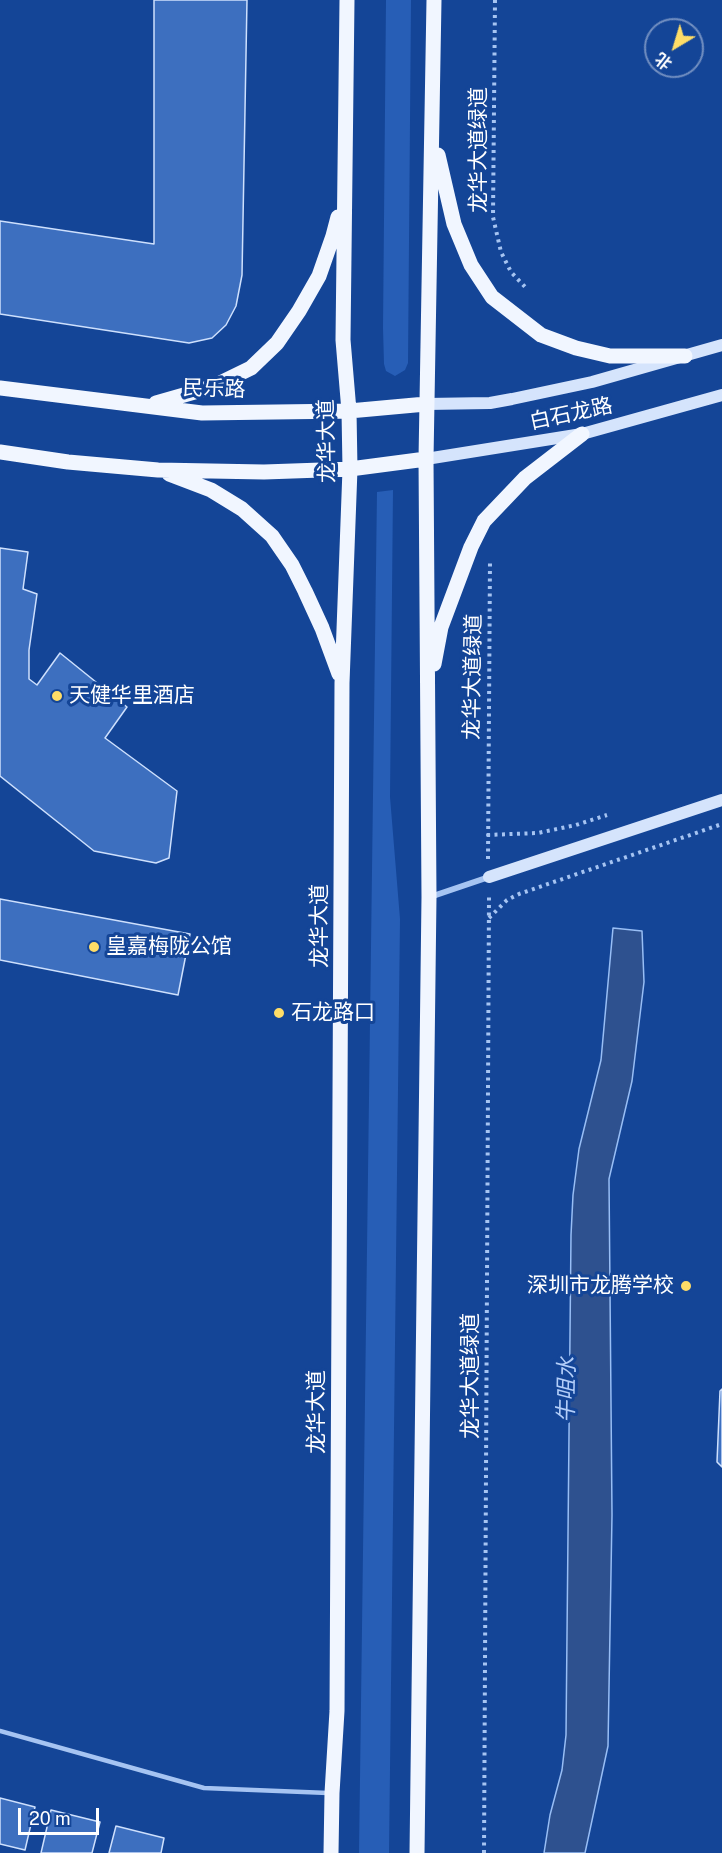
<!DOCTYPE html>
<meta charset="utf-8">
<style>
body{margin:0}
#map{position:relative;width:722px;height:1853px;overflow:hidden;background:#144597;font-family:"Public Sans","Noto Sans SC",sans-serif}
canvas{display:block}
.north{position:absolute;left:644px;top:18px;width:60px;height:60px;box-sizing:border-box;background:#144597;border:2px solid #728fc1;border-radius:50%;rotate:218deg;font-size:16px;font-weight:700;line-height:24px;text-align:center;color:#fff}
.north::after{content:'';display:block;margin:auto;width:21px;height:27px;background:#ffdd67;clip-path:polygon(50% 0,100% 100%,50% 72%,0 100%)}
.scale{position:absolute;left:18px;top:1808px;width:81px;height:27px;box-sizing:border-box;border:3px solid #fff;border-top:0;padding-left:8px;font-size:18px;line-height:21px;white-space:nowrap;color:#fff;-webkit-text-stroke:4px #144597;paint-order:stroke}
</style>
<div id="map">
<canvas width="722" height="1853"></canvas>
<div class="north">北</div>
<div class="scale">20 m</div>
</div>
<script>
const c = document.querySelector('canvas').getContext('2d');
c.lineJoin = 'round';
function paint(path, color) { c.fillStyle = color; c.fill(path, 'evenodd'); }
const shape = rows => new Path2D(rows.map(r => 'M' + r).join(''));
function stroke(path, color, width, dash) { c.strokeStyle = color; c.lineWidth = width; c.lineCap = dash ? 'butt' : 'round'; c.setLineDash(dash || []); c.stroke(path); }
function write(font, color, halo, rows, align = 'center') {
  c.font = font + ' "Public Sans","Noto Sans SC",sans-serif'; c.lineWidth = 6; c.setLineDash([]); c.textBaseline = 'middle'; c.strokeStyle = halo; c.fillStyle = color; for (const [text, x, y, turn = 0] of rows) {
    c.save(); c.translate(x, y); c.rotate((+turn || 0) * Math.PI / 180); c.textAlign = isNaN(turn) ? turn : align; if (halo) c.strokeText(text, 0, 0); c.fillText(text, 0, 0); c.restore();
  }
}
paint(shape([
 [386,0,411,0,408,363,405,370,395,376,386,371,384,364,383,328],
 [393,490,390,797,400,919,389,1853,359,1853,377,492]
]), '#275eb6');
const water = shape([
 [613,928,642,931,644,982,632,1081,609,1179,612,1515,608,1746,585,1853,544,1853,550,1815,562,1770,566,1735,571,1235,573,1195,579,1149,601,1060,613,928]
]);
paint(water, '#2e518f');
stroke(water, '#98bef5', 1.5);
const building = shape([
 [154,0,247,0,242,275,236,306,226,325,212,338,189,343,0,314,0,221,154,244,154,0],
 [0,548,28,552,23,589,37,594,29,650,29,679,37,685,60,653,127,707,105,738,177,791,169,858,156,863,94,851,0,776,0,548],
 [0,899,190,934,178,995,0,960,0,899],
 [722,1389,722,1467,717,1462,720,1391,722,1389],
 [0,1798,35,1807,25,1850,0,1844,0,1798],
 [51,1810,100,1822,92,1853,41,1853,51,1810],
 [116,1826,164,1838,161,1853,109,1853,116,1826]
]);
paint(building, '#3d6fbf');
stroke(building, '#cee0fd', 1.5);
stroke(shape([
 [495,0,493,217,501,252,511,272,527,289],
 [487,835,538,833,576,825,607,815],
 [488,859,490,561],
 [489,918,507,900,519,894,722,824],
 [484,1853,489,897]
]), '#a6c4f2', 4, [3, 4.5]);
stroke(shape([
 [0,1731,204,1788,328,1793]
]), '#a6c4f2', 4.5);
stroke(shape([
 [430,897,489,877]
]), '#a6c4f2', 6);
stroke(shape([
 [426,404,490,403,512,399,592,382,722,345],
 [426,459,582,434,722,395],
 [489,877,722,800]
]), '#d5e4fc', 12);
stroke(shape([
 [438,155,454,224,471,265,492,297,541,335,576,348,610,356,685,356],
 [0,388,202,413,349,411,426,404],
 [156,403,212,387,251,368,277,343,299,311,319,276,333,236,338,217],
 [0,452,68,462,158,470,264,472,350,469,426,459],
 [169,474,211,490,242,509,272,536,292,565,305,591,322,628,339,674],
 [434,664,441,627,471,547,484,521,525,478,582,434],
 [331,1853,332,1793,337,1711,342,683,350,469,349,411,343,340,347,0],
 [417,1853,429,897,426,459,434,0]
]), '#f1f6ff', 15);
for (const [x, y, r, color] of [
 [57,696,6,"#ffdd67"],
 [94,947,6,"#ffdd67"],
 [279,1013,6,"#ffdd67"],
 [686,1286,6,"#ffdd67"]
]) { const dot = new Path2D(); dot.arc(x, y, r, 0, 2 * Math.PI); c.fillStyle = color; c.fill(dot); stroke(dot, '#144597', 2); }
write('21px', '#fff', '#144597', [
 ["龙华大道绿道",479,150,-90],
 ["民乐路",214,389,2],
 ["白石龙路",571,414,-12],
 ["龙华大道",327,441,-91],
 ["龙华大道绿道",473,677,-89],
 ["龙华大道",320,926,-90],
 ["龙华大道绿道",471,1376,-90],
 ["龙华大道",317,1412,-90]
]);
write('21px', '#fff', '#144597', [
 ["天健华里酒店",69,696],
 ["皇嘉梅陇公馆",106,947],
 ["石龙路口",291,1013],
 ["深圳市龙腾学校",674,1286,"right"]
], 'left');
write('italic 22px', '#b3cef9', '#144597', [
 ["牛咀水",567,1390,-89]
]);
</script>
